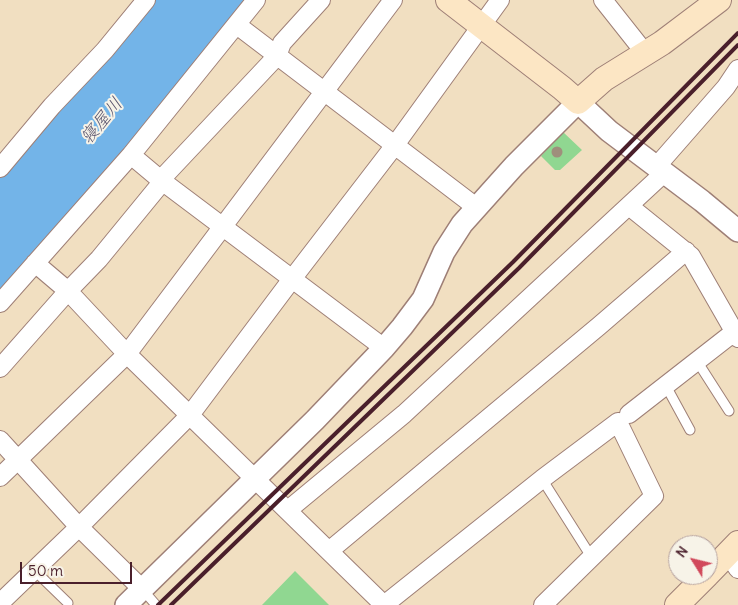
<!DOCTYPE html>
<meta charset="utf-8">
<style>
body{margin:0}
#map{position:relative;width:738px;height:605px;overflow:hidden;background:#f1dfc1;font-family:Delius,sans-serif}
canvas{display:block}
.north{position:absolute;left:668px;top:535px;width:50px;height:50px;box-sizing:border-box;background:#f7f3e8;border:1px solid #b29e9c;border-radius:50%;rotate:306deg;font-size:14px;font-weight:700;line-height:20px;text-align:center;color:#4a1f2b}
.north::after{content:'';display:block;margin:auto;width:18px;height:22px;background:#d1495b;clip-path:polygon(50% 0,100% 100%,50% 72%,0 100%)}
.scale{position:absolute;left:20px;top:562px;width:112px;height:22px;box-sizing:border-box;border:2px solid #4a1f2b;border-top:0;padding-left:6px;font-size:15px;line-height:18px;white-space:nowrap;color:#4a1f2b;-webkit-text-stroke:4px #f7f3e8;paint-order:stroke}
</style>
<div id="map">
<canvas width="738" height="605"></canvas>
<div class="north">N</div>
<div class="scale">50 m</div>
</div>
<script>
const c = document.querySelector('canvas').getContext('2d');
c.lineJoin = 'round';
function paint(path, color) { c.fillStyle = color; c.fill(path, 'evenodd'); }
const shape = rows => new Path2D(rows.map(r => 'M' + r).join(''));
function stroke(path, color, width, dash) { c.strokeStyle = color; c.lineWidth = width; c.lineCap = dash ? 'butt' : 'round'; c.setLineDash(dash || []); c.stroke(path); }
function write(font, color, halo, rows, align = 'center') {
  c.font = font + ' Delius,"Klee One",sans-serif'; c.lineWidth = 4; c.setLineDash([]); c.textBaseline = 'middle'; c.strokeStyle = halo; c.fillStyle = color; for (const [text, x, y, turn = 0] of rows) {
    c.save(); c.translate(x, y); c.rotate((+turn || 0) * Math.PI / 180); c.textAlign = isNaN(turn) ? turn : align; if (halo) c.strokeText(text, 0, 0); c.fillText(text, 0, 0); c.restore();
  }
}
paint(shape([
 [563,132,582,150,560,170,555,170,541,156],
 [295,571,329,605,262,605]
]), '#90d791');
paint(shape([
 [154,0,251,0,0,297,0,176]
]), '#73b4e8');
const service = shape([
 [697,361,729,411],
 [666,386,690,430],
 [542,479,592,558],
 [34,570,68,603],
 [142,589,156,605]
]);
const minor = shape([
 [603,0,645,53],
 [237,25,476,207],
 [131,155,162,181,384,348],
 [656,167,726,87,738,69],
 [0,168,52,106,105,50,146,0],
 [629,206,691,256,738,338],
 [35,263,68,291,127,354,384,605],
 [0,303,131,155,256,0],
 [0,368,68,291,99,259,158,187,166,174,277,56,282,43,321,0],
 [629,414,738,329],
 [0,440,79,527,142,589],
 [0,477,127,354,393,0],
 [288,510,404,414,664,173],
 [329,551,599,326,686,251],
 [728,554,738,569],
 [0,603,79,527,190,415,292,279,395,145,500,0],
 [384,605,542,479,618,422,654,496,543,605]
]);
const tertiary = shape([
 [126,605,315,420,384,348,402,327,423,299,444,252,462,224,514,166,578,102,609,131,702,201,738,231]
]);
const secondary = shape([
 [448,0,562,88,578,102,604,79,662,43,719,0],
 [708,574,738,543],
 [677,605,707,575]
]);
stroke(service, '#9e7f76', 11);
stroke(minor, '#9e7f76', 20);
stroke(tertiary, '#9e7f76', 24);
stroke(secondary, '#9e7f76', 26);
stroke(service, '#fff', 9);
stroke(minor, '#fff', 18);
stroke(tertiary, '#fff', 21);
stroke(secondary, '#fce6c4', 24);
stroke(shape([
 [158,605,513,262,738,33],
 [171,605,519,268,738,45]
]), '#4a1f2b', 4);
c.fillStyle = '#9f8f7c';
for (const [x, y] of [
 [557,152]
]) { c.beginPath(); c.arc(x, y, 5.5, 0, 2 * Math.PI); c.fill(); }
write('italic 18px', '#58536d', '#f7f3e8', [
 ["寝屋川",102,121,-50]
]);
</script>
